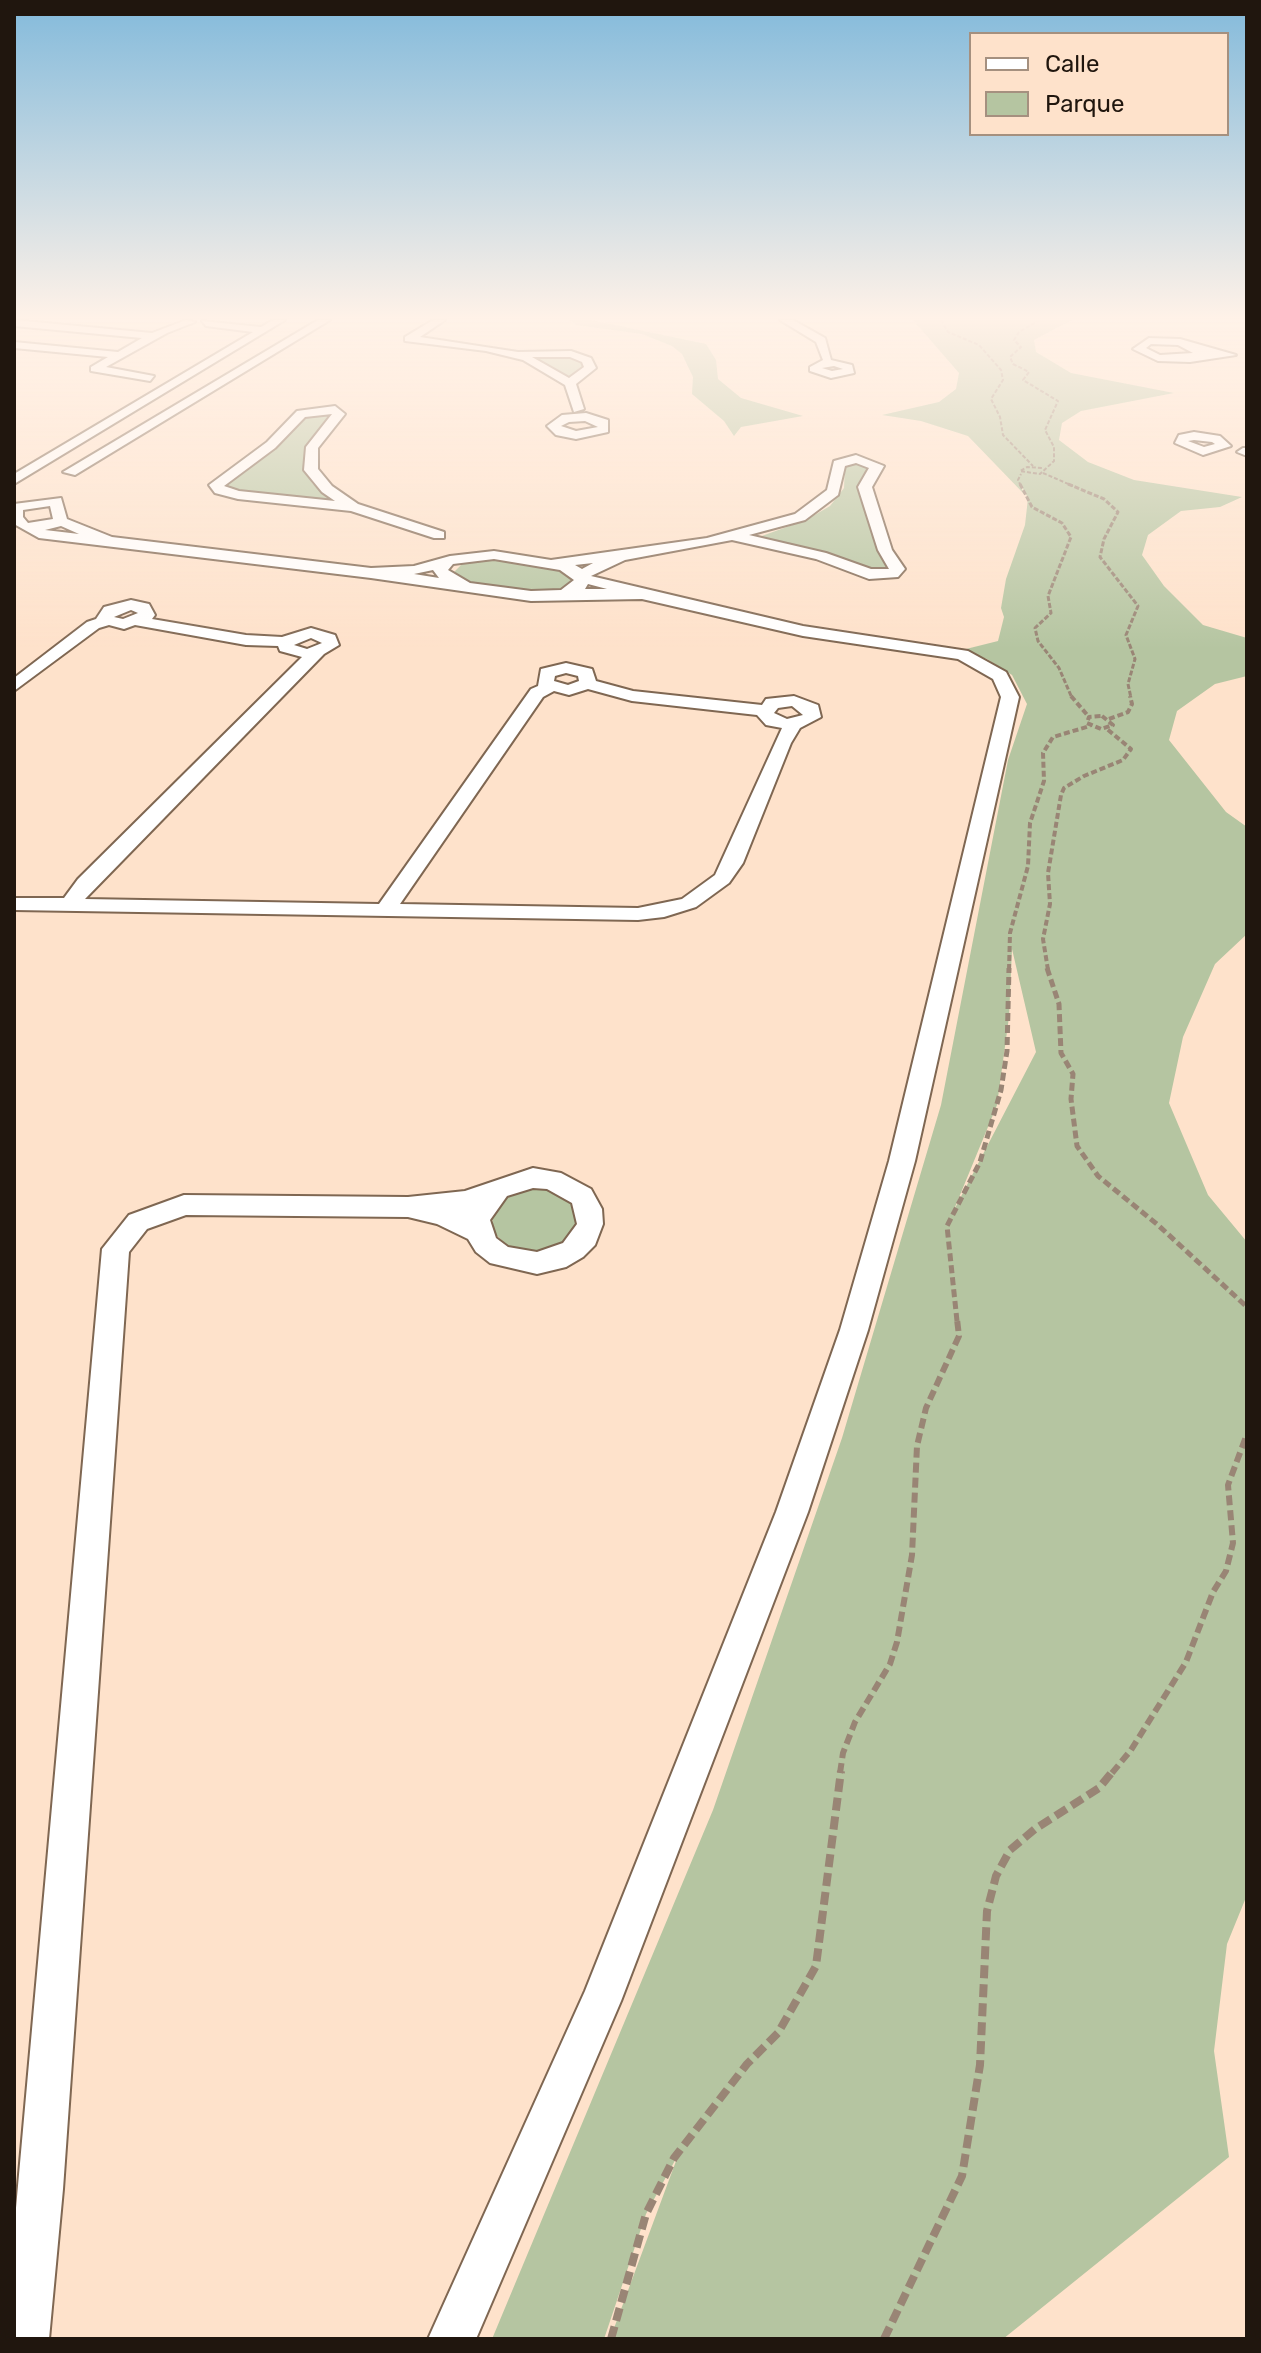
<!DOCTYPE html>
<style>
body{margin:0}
#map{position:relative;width:1261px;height:2353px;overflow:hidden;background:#fee2cb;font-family:Rubik,sans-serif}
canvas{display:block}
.frame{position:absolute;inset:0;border:16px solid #20160e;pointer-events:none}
.legend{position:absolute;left:969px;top:32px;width:260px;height:104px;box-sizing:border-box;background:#fee2cb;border:2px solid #a5907f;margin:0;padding:10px 14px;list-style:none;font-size:24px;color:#20160e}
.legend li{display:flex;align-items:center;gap:16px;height:40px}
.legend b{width:40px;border:2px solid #a5907f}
</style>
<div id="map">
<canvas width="1261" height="2353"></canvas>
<div class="frame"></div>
<ul class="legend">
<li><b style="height:10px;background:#fff"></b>Calle</li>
<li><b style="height:22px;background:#b5c5a1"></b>Parque</li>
</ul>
</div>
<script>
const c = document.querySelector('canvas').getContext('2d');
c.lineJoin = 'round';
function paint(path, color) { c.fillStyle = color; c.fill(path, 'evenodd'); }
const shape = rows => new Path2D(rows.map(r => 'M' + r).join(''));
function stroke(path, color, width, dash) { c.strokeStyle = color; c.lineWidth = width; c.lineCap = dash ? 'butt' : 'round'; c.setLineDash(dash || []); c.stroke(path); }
paint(shape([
 [569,320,591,320,706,344,716,360,718,379,741,398,803,416,741,427,734,436,724,421,692,394,693,377,682,354,672,346,642,334,576,325],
 [913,320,1072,320,1034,340,1036,352,1071,373,1174,393,1081,411,1062,423,1059,440,1088,462,1134,480,1242,497,1220,507,1181,511,1148,535,1142,555,1164,586,1203,625,1247,638,1247,676,1215,684,1177,711,1169,740,1226,812,1247,827,1247,934,1215,964,1183,1037,1169,1103,1208,1195,1247,1242,1247,1895,1227,1944,1214,2051,1229,2157,1003,2339,610,2339,679,2153,646,2214,604,2339,492,2339,713,1810,842,1438,941,1105,1008,760,1027,704,1012,675,987,659,962,650,998,641,1004,617,1001,608,1006,579,1025,525,1028,498,1019,482,1024,494,968,436,921,421,882,415,939,402,956,389,959,373],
 [1012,949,1036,1052,953,1212,997,1105,1009,1017],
 [564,355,582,360,586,367,571,377,528,356],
 [308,413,332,414,307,443,303,462,312,483,331,501,240,493,222,487,290,434],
 [852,462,871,464,860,480,859,490,894,569,868,569,759,537,806,520,830,506,844,488,845,465],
 [487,559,547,565,568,575,571,581,567,587,557,590,509,591,468,583,453,573,465,561],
 [541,1185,576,1202,581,1223,567,1244,540,1254,511,1249,493,1232,492,1209,511,1191]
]), '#b5c5a1');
const street = shape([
 [14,320,152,333,186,320,195,322,167,333,106,367,154,376,150,381,91,371,91,367,108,357,14,348,14,342,118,352,142,338,14,326,14,320],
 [273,320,285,320,14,484,14,474,253,332,206,326,202,321,261,327,273,320],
 [318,320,330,320,75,475,63,472,318,320],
 [433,320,445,320,420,337,518,352,571,351,591,358,596,368,576,384,584,409,574,412,565,385,523,360,486,351,405,341,405,337,433,320],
 [532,357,570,357,582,362,584,367,569,378,532,357],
 [780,320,793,320,825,338,831,360,852,365,854,373,831,378,810,371,810,367,823,360,816,342,780,320],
 [834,366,843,369,832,371,822,368,834,366],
 [1149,338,1180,339,1236,355,1190,362,1158,361,1133,349,1149,338],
 [1151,344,1178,345,1193,353,1160,355,1146,348,1151,344],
 [335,406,345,414,318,448,318,469,332,486,358,504,444,532,444,538,434,538,351,511,238,499,215,493,209,485,267,442,297,411,335,406],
 [332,414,306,447,304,470,322,492,335,501,239,491,224,486,275,448,305,417,332,414],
 [586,413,608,420,608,432,576,439,556,435,547,426,562,415,586,413],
 [585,421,598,427,576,431,561,426,569,422,585,421],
 [1194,432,1220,436,1231,446,1203,455,1175,443,1179,435,1194,432],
 [1194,440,1212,442,1215,444,1204,447,1188,441,1194,440],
 [1243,448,1247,448,1247,456,1237,452,1243,448],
 [856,455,884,466,872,487,892,550,905,569,898,577,869,579,816,559,732,540,625,560,591,576,803,626,968,651,1006,672,1019,697,915,1161,868,1330,808,1512,621,2001,476,2339,428,2339,585,1991,776,1512,840,1330,889,1161,1001,697,993,679,958,659,803,636,642,599,531,601,371,578,39,538,14,524,14,504,61,498,67,519,112,537,371,568,414,566,450,556,494,551,551,560,707,538,795,514,827,490,834,461,856,455],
 [856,463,869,468,858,487,878,550,889,569,871,569,826,553,749,535,805,520,838,495,845,466,856,463],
 [50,506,53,519,28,523,23,517,23,510,50,506],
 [61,526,79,534,45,530,61,526],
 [494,559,560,570,574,580,561,590,531,591,470,583,448,570,453,564,494,559],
 [593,563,582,569,575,565,593,563],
 [433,570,439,578,414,574,433,570],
 [588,584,607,589,585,589,588,584],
 [131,600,149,604,155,615,152,619,246,635,282,637,311,628,335,635,339,645,324,654,85,899,379,904,531,689,538,686,541,669,566,663,592,669,596,681,633,691,762,705,766,699,794,696,818,705,821,717,800,728,791,743,743,863,729,883,696,907,664,917,638,920,14,910,14,898,64,898,78,879,302,657,280,651,278,646,246,645,135,625,124,629,109,625,99,628,14,691,14,678,87,622,96,619,104,607,131,600],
 [131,610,138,613,123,619,114,617,131,610],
 [311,638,322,643,307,649,294,645,311,638],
 [566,673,578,676,579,681,568,685,554,681,555,676,566,673],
 [588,689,632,701,757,715,766,725,782,728,715,875,682,899,638,908,400,904,543,697,554,691,569,695,588,689],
 [792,706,803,715,787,719,774,713,778,708,792,706],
 [533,1168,561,1173,591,1189,602,1209,603,1224,595,1245,583,1257,566,1267,537,1274,490,1263,476,1252,468,1239,437,1224,408,1217,186,1215,147,1229,129,1252,63,2189,49,2339,14,2339,14,2230,102,1249,129,1215,184,1195,408,1197,465,1191,533,1168],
 [533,1188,547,1189,572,1203,577,1224,563,1243,537,1252,508,1247,496,1238,490,1220,507,1196,533,1188]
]);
stroke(street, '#7f6752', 4);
stroke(shape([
 [941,320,948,332,979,345,1001,370,1003,380,991,399,1000,417,1003,435,1033,466],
 [1040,320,1019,332,1014,340,1021,347,1010,357,1013,364,1029,372,1023,380,1058,401,1045,430,1054,447,1054,461,1040,474,1020,471,1027,467,1043,468],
 [1043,473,1073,486],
 [1021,486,1018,480,1021,474]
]), '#998575', 2, [4, 2]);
stroke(shape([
 [1020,484,1032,507,1062,523,1071,537,1048,596,1051,613,1035,628,1038,641,1059,668,1072,698],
 [1068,484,1104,499,1118,512,1104,539,1100,557,1138,606,1126,635,1135,659,1128,684,1131,698]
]), '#998575', 3, [5, 2]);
stroke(shape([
 [1071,696,1089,717],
 [1102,716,1113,725,1101,729,1087,723,1089,717,1102,716],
 [1109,719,1128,712,1132,704,1130,696],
 [1009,970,1010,933,1028,866,1030,823,1044,781,1043,753,1053,737,1090,726],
 [1048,970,1043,939,1050,904,1048,873,1061,795,1064,788,1084,776,1123,760,1131,749,1107,729]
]), '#998575', 4, [6, 3]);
stroke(shape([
 [1047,968,1059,1004,1061,1053,1073,1074,1071,1099,1077,1146,1098,1176,1158,1225,1247,1307],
 [957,1321,947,1226,980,1162,1001,1090,1007,1051,1009,968]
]), '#998575', 5, [8, 4]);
stroke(shape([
 [840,1773,843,1753,855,1722,890,1664,897,1642,912,1555,917,1446,926,1408,959,1336,957,1319],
 [1112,1773,1131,1750,1186,1662,1213,1592,1226,1571,1233,1543,1228,1485,1247,1434]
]), '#998575', 6, [10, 5]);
stroke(shape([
 [611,2339,646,2214,674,2158,747,2064,778,2033,816,1966,841,1771],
 [884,2339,962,2176,980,2065,987,1911,996,1876,1010,1850,1035,1829,1099,1788,1113,1771]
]), '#998575', 8, [13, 6]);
paint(street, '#fff');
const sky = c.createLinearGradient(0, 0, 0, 649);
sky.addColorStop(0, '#83badb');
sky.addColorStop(0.49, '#fff2e8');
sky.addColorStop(1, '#fff2e800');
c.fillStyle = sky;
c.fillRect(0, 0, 1261, 649);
</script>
